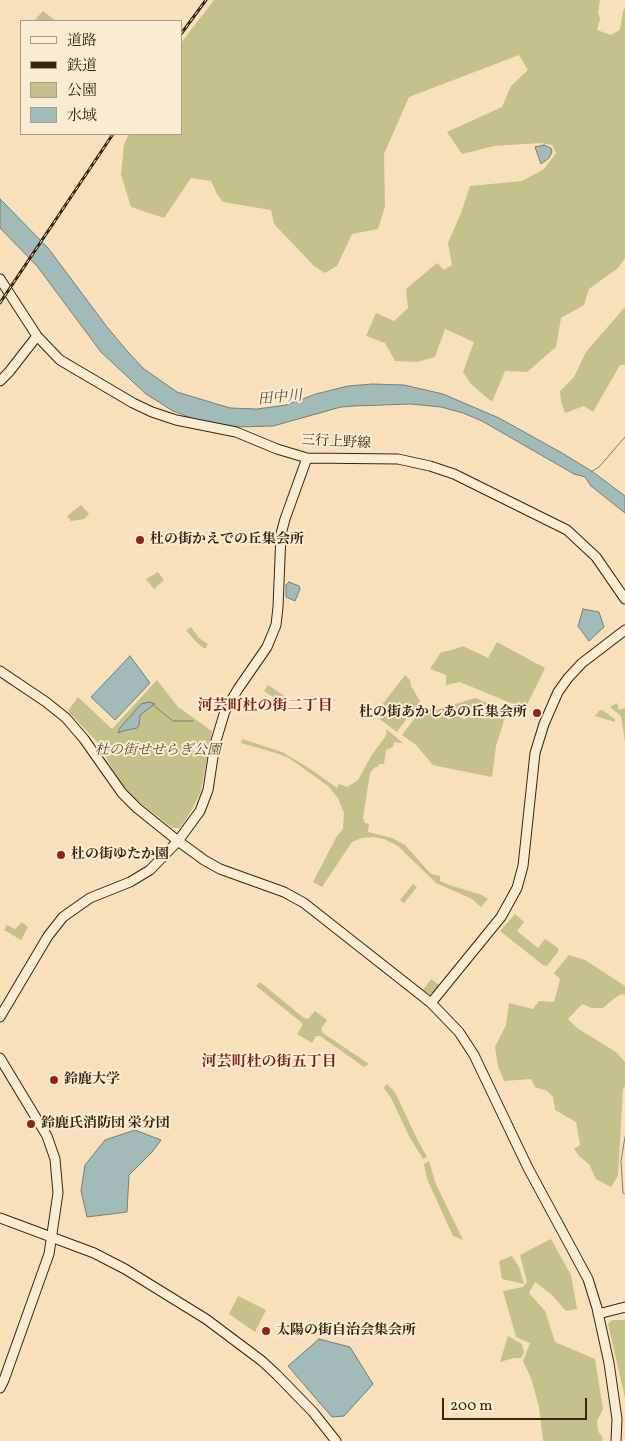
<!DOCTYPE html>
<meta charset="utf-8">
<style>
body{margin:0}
#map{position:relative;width:625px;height:1441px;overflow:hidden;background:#f8e1ba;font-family:Vollkorn,"Noto Serif JP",serif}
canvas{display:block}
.legend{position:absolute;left:20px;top:20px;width:162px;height:115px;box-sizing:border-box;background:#faecd2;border:1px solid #ac9c85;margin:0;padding:6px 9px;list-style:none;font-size:15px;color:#382311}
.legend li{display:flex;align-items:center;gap:10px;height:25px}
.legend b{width:25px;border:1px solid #ac9c85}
.scale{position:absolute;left:442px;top:1398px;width:145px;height:22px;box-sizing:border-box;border:2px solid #382311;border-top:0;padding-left:6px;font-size:15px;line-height:18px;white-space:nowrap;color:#382311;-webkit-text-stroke:4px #faecd2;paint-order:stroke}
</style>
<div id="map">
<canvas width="625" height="1441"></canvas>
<ul class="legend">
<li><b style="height:6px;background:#faecd2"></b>道路</li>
<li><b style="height:6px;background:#382311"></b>鉄道</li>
<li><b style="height:14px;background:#c4c18b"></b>公園</li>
<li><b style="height:14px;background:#a1bbb9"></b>水域</li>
</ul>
<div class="scale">200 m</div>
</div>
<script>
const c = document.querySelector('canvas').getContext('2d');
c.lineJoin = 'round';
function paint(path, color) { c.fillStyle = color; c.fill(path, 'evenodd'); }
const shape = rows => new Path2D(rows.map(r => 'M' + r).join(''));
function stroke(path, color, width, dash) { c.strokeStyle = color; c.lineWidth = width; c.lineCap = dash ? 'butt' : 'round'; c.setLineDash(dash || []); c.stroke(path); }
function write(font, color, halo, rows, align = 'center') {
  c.font = font + ' Vollkorn,"Noto Serif JP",serif'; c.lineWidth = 4; c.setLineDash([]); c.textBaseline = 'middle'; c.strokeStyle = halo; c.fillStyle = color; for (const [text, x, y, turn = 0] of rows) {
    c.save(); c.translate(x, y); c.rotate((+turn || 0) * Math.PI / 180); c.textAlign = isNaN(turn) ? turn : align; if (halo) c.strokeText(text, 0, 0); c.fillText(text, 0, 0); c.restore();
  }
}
paint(shape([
 [214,0,600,0,598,12,600,19,597,30,611,35,620,30,623,11,625,8,625,258,618,268,589,289,584,305,561,318,556,347,527,372,505,371,492,402,471,384,463,372,474,342,445,329,435,357,417,362,395,361,385,343,366,336,376,313,394,321,408,308,406,289,437,263,444,270,452,265,448,243,461,213,470,186,522,181,544,169,556,153,552,145,541,143,494,146,462,154,447,132,502,107,511,86,528,70,519,55,409,97,384,154,385,206,378,229,352,234,337,266,325,273,314,266,274,224,271,210,223,202,217,194,211,181,191,178,164,218,131,207,121,175,124,144,129,134,181,134,181,43],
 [43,11,56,21,34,21],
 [625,307,625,365,620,365,593,412,584,406,565,413,561,402,560,391,574,377,586,352],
 [81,505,89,514,84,519,71,521,67,516],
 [158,572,164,580,154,589,146,579],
 [191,627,199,638,208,644,205,649,197,643,186,630],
 [497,642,545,668,525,709,460,682,446,685,446,675,430,669,441,652,452,650,463,646,488,658],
 [405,675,410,680,411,686,420,701,397,732,374,715],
 [157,680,178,707,212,731,201,791,190,813,180,828,172,828,134,798,119,781,98,743,68,711,78,697,112,729],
 [268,685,286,697,282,703,264,691],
 [475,698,507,711,496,746,492,777,437,766,433,765,416,745,402,735,423,707,436,710],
 [617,703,619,710,625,708,625,742,621,716,610,707],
 [602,710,615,719,615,722,595,716,599,711],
 [386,729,403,743,394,742,393,747,386,750,384,764,379,764,378,767,375,767,370,773,363,818,365,823,369,824,368,832,392,838,405,845,431,874,440,876,440,881,446,884,482,895,488,899,481,907,472,899,436,883,398,846,384,839,373,837,362,838,352,842,322,887,313,882,337,836,343,829,344,813,338,798,328,786,289,758,276,753,241,743,242,739,282,752,309,768,337,788,339,784,347,787,358,780,371,756,385,737,387,733],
 [413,884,417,887,404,903,400,900],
 [515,914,524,922,517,931,538,948,545,939,558,948,558,952,547,966,543,965,500,931],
 [22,922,28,927,21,940,4,930,7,925,15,929],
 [569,955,585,960,625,986,625,995,622,994,616,997,603,1008,592,1008,582,1004,568,1019,577,1028,616,1052,625,1062,625,1086,623,1089,618,1176,611,1187,596,1179,589,1164,580,1157,574,1149,580,1145,576,1122,555,1110,553,1097,547,1091,535,1087,531,1079,504,1081,498,1066,495,1047,506,1025,509,1003,533,1009,539,1001,554,1002,560,979,554,973],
 [431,979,439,985,433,993,429,994,423,990],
 [260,982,304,1018,308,1019,315,1011,327,1020,321,1029,323,1033,369,1064,364,1067,320,1036,316,1036,312,1043,297,1034,302,1026,302,1023,256,986],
 [387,1084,395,1092,416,1137,427,1157,423,1159,409,1136,391,1098,384,1088],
 [429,1161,435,1182,463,1240,453,1236,427,1179,424,1164],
 [551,1239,571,1275,577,1309,566,1311,551,1294,535,1282,529,1293,545,1311,555,1342,595,1359,603,1409,597,1421,598,1431,603,1438,602,1441,543,1441,539,1407,531,1378,523,1361,530,1343,516,1337,503,1291,523,1287,527,1282,520,1255],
 [512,1256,519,1267,524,1284,502,1279,499,1261],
 [238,1296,266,1310,255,1332,229,1314],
 [612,1320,625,1320,625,1398,608,1324],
 [508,1336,522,1344,524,1353,521,1358,514,1358,500,1362]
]), '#c4c18b');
const water = shape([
 [544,145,551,148,552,152,549,158,541,164,535,147,544,145],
 [0,199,48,248,107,327,128,352,144,369,177,392,230,408,257,409,286,405,316,394,348,386,372,384,404,385,443,394,499,418,562,453,593,472,625,496,625,513,591,486,585,477,574,474,482,421,463,413,441,407,411,404,354,406,341,407,273,426,235,427,194,419,173,411,146,394,101,352,37,266,0,228,0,199],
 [289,582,299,586,300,589,295,601,286,597,286,585,289,582],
 [583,609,599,612,604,627,589,641,578,626,583,609],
 [130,656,150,683,115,720,91,697,130,656],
 [149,702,155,704,140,715,139,725,137,728,123,731,118,733,120,728,141,704,149,702],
 [135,1130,161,1140,153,1151,129,1175,127,1212,87,1217,81,1191,85,1165,105,1140,135,1130],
 [319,1339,350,1347,373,1384,344,1416,332,1417,288,1366,319,1339]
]);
paint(water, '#a1bbb9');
stroke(water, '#777e76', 1);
stroke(shape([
 [591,472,599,467,625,437],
 [153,705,173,721,193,721],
 [625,1137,621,1161,623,1193,625,1194]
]), '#777e76', 1);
const secondary = shape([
 [0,279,37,336,60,360,133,403,152,412,176,420,236,432,277,449,307,458,398,459,430,466,454,474,567,530,596,557,625,599],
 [0,381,9,372,37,336],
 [0,671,46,702,66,718,84,739,122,793,137,808,178,841,204,860,220,869,284,892,304,903,431,1003,501,917,517,888,523,866,535,753,544,724,558,692,568,678,582,663,625,630],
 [431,1003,459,1032,474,1055,528,1168,588,1279,597,1308,609,1363,617,1419,616,1441],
 [0,1017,48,936,63,917,90,898,130,882,150,870,178,841,200,811,208,790,215,744,225,711,238,689,267,647,276,625,278,607,281,534,285,519,307,458],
 [0,1058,47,1136,55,1159,58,1193,49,1254,4,1380,0,1388],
 [0,1218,94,1253,125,1269,206,1319,262,1361,277,1375,313,1412,336,1441],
 [598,1314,625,1307]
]);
stroke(secondary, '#382311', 11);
stroke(secondary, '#faecd2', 9);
const rail = shape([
 [181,34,206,0],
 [0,303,113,134]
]);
stroke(rail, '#382311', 3);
stroke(rail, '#faecd2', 1, [4]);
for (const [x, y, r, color] of [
 [140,540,5,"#8f2418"],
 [537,713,5,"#8f2418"],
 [61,855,5,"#8f2418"],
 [54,1080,5,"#8f2418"],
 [31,1124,5,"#8f2418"],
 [266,1331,5,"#8f2418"]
]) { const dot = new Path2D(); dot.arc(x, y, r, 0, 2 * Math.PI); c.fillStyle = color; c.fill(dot); stroke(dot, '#faecd2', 2); }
write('14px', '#382311', '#faecd2', [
 ["三行上野線",336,443,3]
]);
write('bold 14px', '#382311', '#faecd2', [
 ["杜の街かえでの丘集会所",150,540],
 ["杜の街あかしあの丘集会所",527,713,"right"],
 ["杜の街ゆたか園",71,855],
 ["鈴鹿大学",64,1080],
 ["鈴鹿氏消防団 栄分団",41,1124],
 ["太陽の街自治会集会所",276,1331]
], 'left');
write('italic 14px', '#5b4a30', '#faecd2', [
 ["杜の街せせらぎ公園",158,751]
]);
write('italic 15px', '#585143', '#faecd2', [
 ["田中川",280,399,-6]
]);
write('bold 15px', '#7a1f14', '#faecd2', [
 ["河芸町杜の街二丁目",265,707],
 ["河芸町杜の街五丁目",269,1063]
]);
</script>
